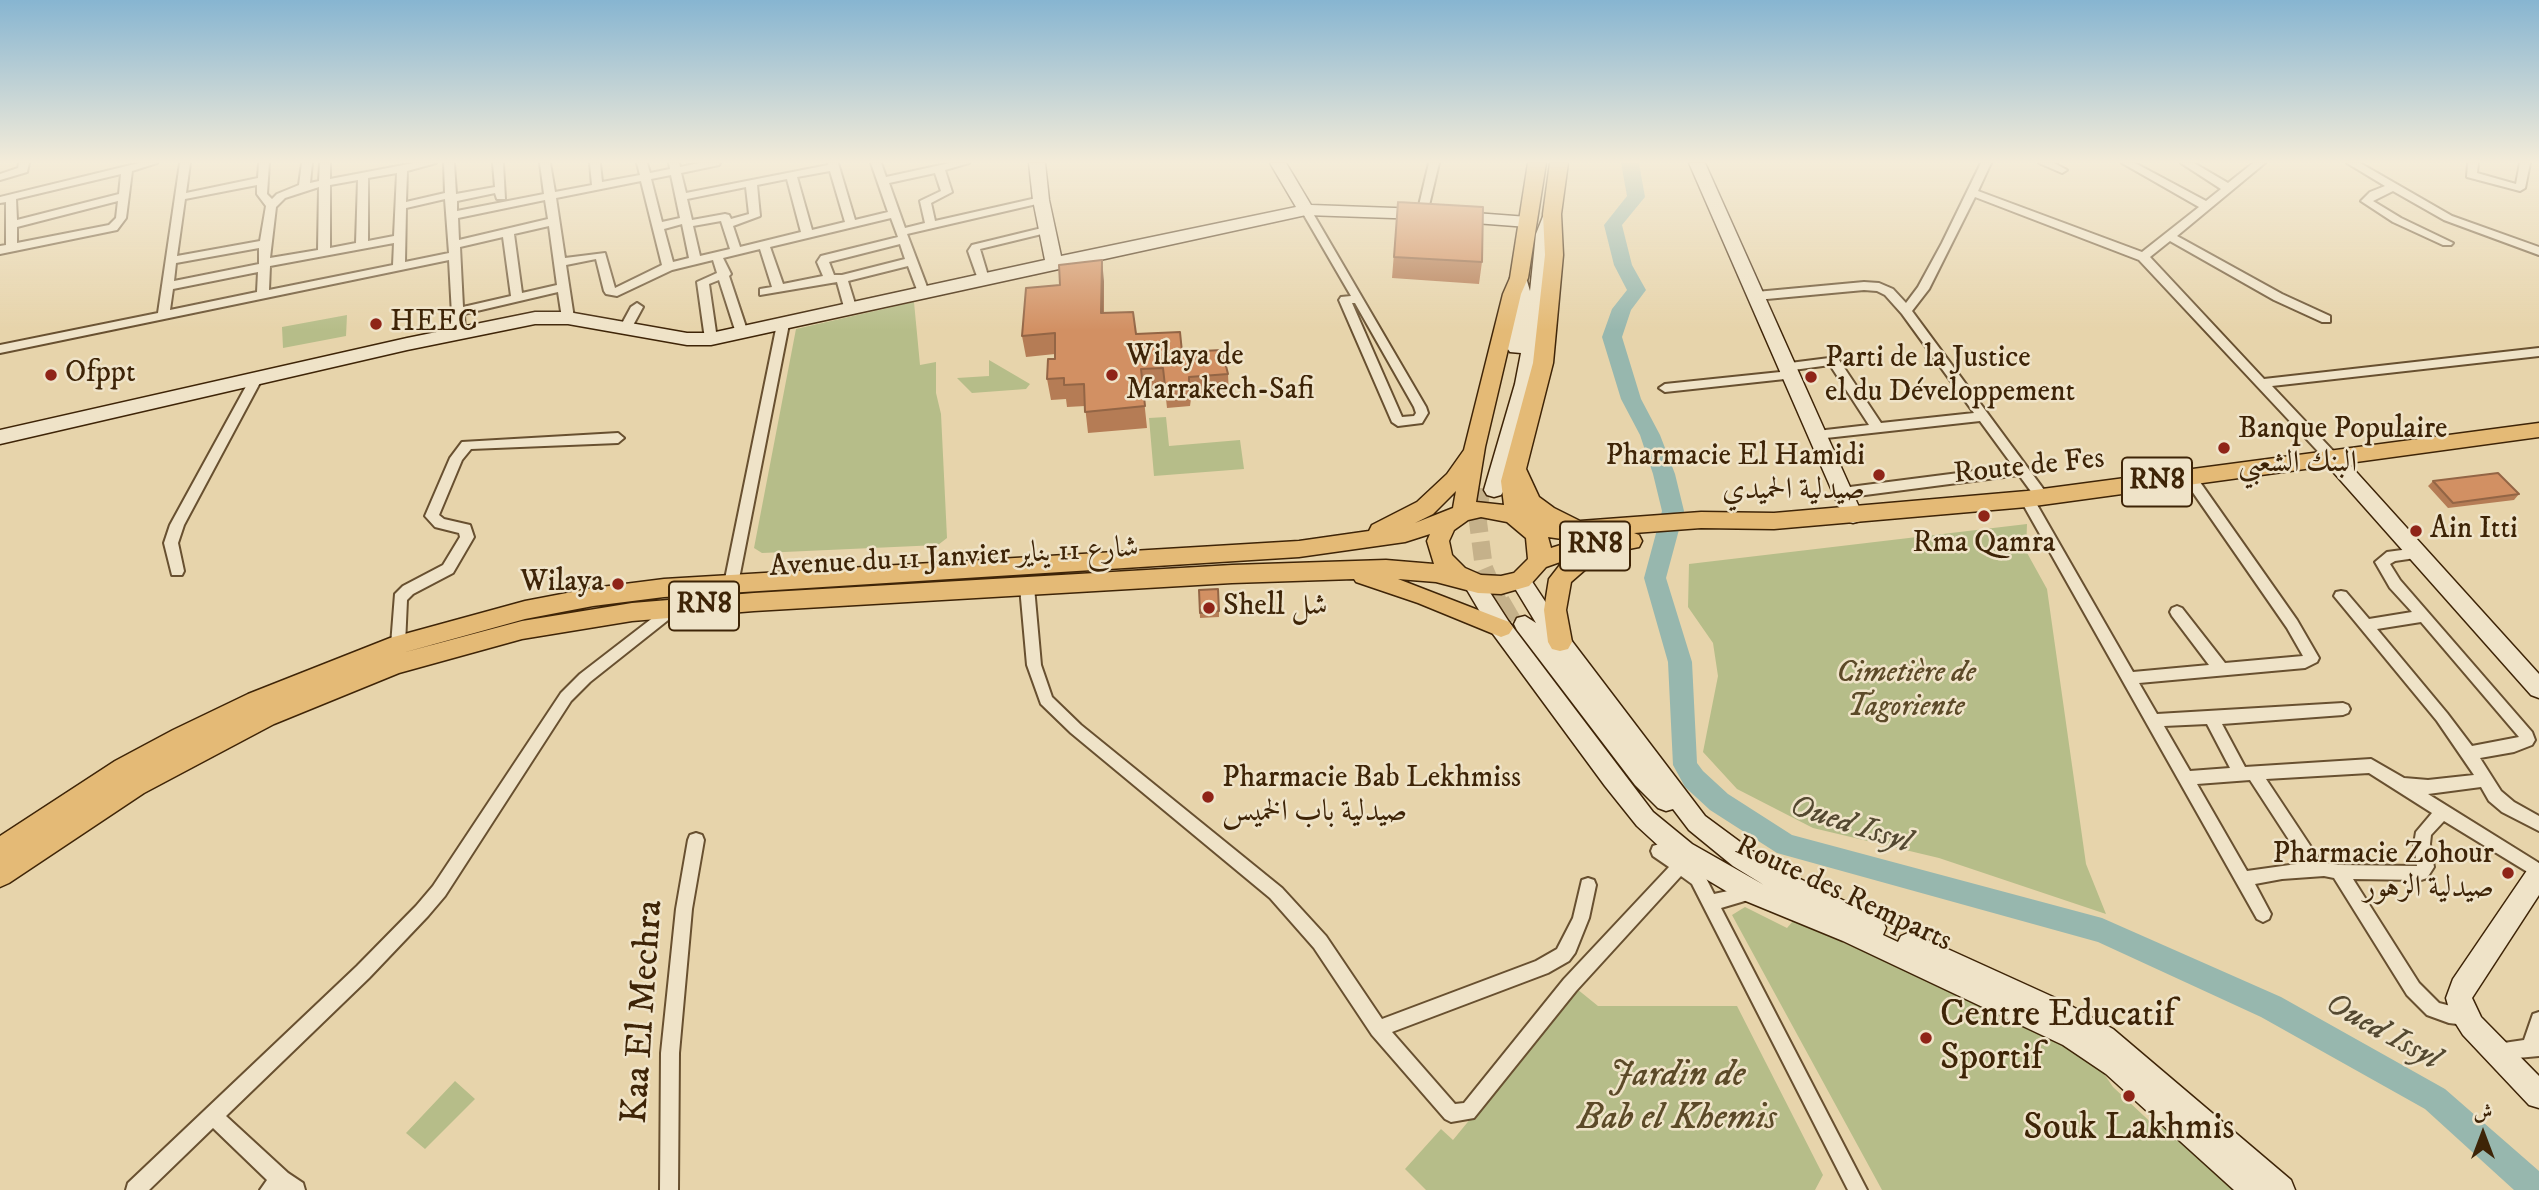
<!DOCTYPE html>
<meta charset="utf-8">
<style>
body{margin:0}
#map{position:relative;width:2539px;height:1190px;overflow:hidden;background:#e7d4ab;font-family:"IM FELL DW Pica",Amiri,serif}
canvas{display:block}
.north{position:absolute;left:2448px;top:1099px;width:70px;height:70px;-webkit-text-stroke:5px #efe3c8;paint-order:stroke;rotate:0deg;font-size:19px;font-weight:700;line-height:28px;text-align:center;color:#3e2407}
.north::after{content:'';display:block;margin:auto;width:24px;height:32px;background:#3e2407;clip-path:polygon(50% 0,100% 100%,50% 72%,0 100%)}
</style>
<div id="map">
<canvas width="2539" height="1190"></canvas>
<div class="north">ش</div>
</div>
<script>
const c = document.querySelector('canvas').getContext('2d');
c.lineJoin = 'round';
function paint(path, color) { c.fillStyle = color; c.fill(path, 'evenodd'); }
const shape = rows => new Path2D(rows.map(r => 'M' + r).join(''));
function stroke(path, color, width, dash) { c.strokeStyle = color; c.lineWidth = width; c.lineCap = dash ? 'butt' : 'round'; c.setLineDash(dash || []); c.stroke(path); }
function write(font, color, halo, rows, align = 'center') {
  c.font = font + ' "IM FELL DW Pica",Amiri,serif'; c.lineWidth = 5; c.setLineDash([]); c.textBaseline = 'middle'; c.strokeStyle = halo; c.fillStyle = color; for (const [text, x, y, turn = 0] of rows) {
    c.save(); c.translate(x, y); c.rotate((+turn || 0) * Math.PI / 180); c.textAlign = isNaN(turn) ? turn : align; if (halo) c.strokeText(text, 0, 0); c.fillText(text, 0, 0); c.restore();
  }
}
paint(shape([
 [914,302,920,365,936,362,936,393,941,414,947,538,938,545,762,553,754,548,796,329],
 [347,315,346,336,283,348,282,327],
 [989,360,1030,384,1026,389,972,393,957,378,989,376],
 [1166,417,1169,446,1240,440,1244,469,1154,476,1149,418],
 [2027,524,2026,551,2047,589,2086,864,2106,914,1939,858,1813,828,1737,789,1703,752,1718,676,1713,643,1688,607,1689,564],
 [1745,907,1787,928,1793,921,2009,1014,2096,1062,2113,1087,2158,1129,2173,1126,2239,1190,1882,1190,1732,915],
 [1577,989,1598,1006,1737,1006,1823,1175,1815,1190,1426,1190,1405,1169,1441,1129,1453,1140],
 [455,1081,475,1099,425,1149,406,1133]
]), '#b6bd89');
paint(shape([
 [1621,163,1639,163,1645,197,1622,225,1632,265,1646,290,1631,310,1622,337,1641,399,1660,435,1675,474,1684,511,1666,578,1692,662,1697,763,1703,771,1728,794,1792,835,2102,918,2281,997,2445,1089,2539,1171,2539,1190,2514,1190,2425,1109,2261,1017,2098,942,1777,853,1710,810,1685,787,1673,765,1668,662,1644,578,1662,511,1653,474,1640,435,1621,399,1602,337,1612,309,1627,290,1614,265,1604,225,1627,196,1621,163]
]), '#97b7ae');
stroke(shape([
 [1481,488,1478,522,1484,568,1499,604]
]), '#c5b18a', 18, [18, 9]);
stroke(shape([
 [1498,602,1512,626]
]), '#c5b18a', 24, [24, 12]);
const street = shape([
 [19,163,29,163,27,172,0,180,0,174,18,168,19,163],
 [139,163,157,163,132,171,126,218,117,230,0,254,0,246,6,245,6,202,0,203,0,197,139,163],
 [121,174,119,194,17,220,16,199,121,174],
 [118,201,116,218,109,225,17,243,17,227,118,201],
 [180,163,190,163,186,193,258,178,259,163,269,163,267,194,272,199,277,194,299,185,302,163,312,163,310,183,319,181,320,163,330,163,330,179,414,163,436,163,407,171,406,202,445,193,444,163,454,163,456,194,495,187,493,163,503,163,505,199,497,199,495,193,457,201,457,211,544,194,540,163,550,163,555,192,592,185,590,163,600,163,602,182,640,175,637,163,647,163,650,173,670,169,669,163,679,163,680,167,699,163,720,163,719,165,681,173,686,193,828,165,828,163,838,163,855,220,888,212,871,163,881,163,886,177,950,163,969,163,945,170,952,192,931,203,935,221,1041,197,1046,200,1041,203,907,234,929,292,927,295,919,295,908,266,848,281,856,307,850,311,844,307,837,282,760,295,760,289,772,287,760,249,723,258,731,274,729,276,748,333,742,337,736,333,719,280,709,284,717,339,711,343,705,339,697,282,717,273,713,260,672,270,617,296,606,294,604,291,596,259,566,265,574,318,572,321,568,322,562,318,558,292,464,314,465,333,459,337,453,333,449,260,0,353,0,345,158,313,180,163],
 [830,171,845,222,812,230,797,177,830,171],
 [397,173,394,236,368,241,368,178,397,173],
 [935,173,941,191,920,201,925,223,905,228,889,183,935,173],
 [671,175,680,218,662,222,651,179,671,175],
 [787,179,801,232,740,247,733,226,760,216,757,185,787,179],
 [358,180,356,243,330,248,330,185,358,180],
 [641,181,662,265,615,288,605,253,565,258,556,198,641,181],
 [257,185,257,194,266,206,260,241,177,256,185,199,257,185],
 [319,187,318,250,270,258,276,207,285,198,319,187],
 [746,187,749,214,731,219,729,215,725,214,692,220,687,199,746,187],
 [445,199,449,253,405,262,406,208,445,199],
 [545,200,548,219,459,240,458,218,545,200],
 [891,218,898,237,821,256,817,262,823,276,783,284,770,247,891,218],
 [721,221,730,249,700,256,693,226,721,221],
 [682,224,689,258,673,262,664,229,682,224],
 [549,226,557,285,522,293,514,234,549,226],
 [503,237,511,296,463,307,460,247,503,237],
 [394,243,393,265,269,290,270,266,394,243],
 [900,244,905,259,842,275,834,275,829,262,900,244],
 [259,248,259,264,174,281,176,263,259,248],
 [258,272,257,292,170,310,173,289,258,272],
 [1429,163,1439,163,1427,214,1422,217,1417,214,1429,163],
 [1981,163,1991,163,1978,191,2142,252,2199,207,2122,163,2135,163,2206,201,2221,189,2181,163,2194,163,2228,183,2253,163,2265,163,2177,236,2282,294,2330,316,2330,322,2322,322,2274,300,2170,241,2150,257,2264,379,2539,348,2539,356,2272,386,2338,456,2339,459,2338,462,2333,464,2328,462,2139,260,1975,197,1929,289,1912,311,2050,498,2048,501,2038,501,2019,475,1842,498,1837,496,1835,493,1837,490,1842,488,2013,466,1980,421,1817,439,1813,438,1811,435,1813,432,1817,431,1869,425,1830,365,1786,371,1782,370,1780,367,1782,364,1837,357,1881,423,1974,413,1902,314,1885,295,1877,291,1864,290,1756,300,1750,296,1756,292,1864,282,1879,283,1893,289,1906,303,1918,287,1942,243,1981,163],
 [2039,163,2054,163,2067,170,2062,173,2039,163],
 [2347,163,2360,163,2452,216,2539,247,2539,255,2444,220,2393,191,2373,201,2401,218,2453,243,2451,245,2443,245,2393,222,2361,201,2370,192,2385,186,2347,163],
 [2468,163,2478,163,2477,173,2516,184,2520,163,2530,163,2525,188,2520,191,2467,177,2468,163],
 [1306,207,1311,210,1426,407,1428,413,1422,423,1398,426,1392,422,1339,300,1341,297,1351,296,1301,210,1306,207],
 [1352,303,1355,303,1414,407,1416,413,1414,416,1402,417,1352,303],
 [1046,227,1052,230,1050,232,980,249,989,279,987,282,979,282,968,251,972,245,1046,227],
 [637,303,643,307,631,329,625,333,621,332,619,329,631,307,637,303],
 [783,320,789,324,738,584,736,588,731,589,726,588,724,584,777,324,783,320],
 [1790,371,1794,372,1796,375,1794,378,1665,392,1659,388,1665,384,1790,371],
 [256,375,262,379,184,525,178,543,184,571,182,575,172,575,164,543,170,525,250,379,256,375],
 [618,433,624,438,618,443,471,449,462,460,439,515,444,519,470,525,474,537,453,573,413,594,407,600,405,645,403,649,398,651,393,649,391,645,395,594,403,586,443,565,460,537,459,533,435,527,425,516,450,458,462,442,618,433],
 [2190,473,2195,475,2297,620,2319,658,2317,662,2305,668,2139,683,2157,714,2343,703,2348,705,2350,709,2348,713,2343,715,2222,724,2245,767,2371,759,2404,778,2428,780,2474,775,2437,721,2334,596,2336,592,2341,591,2346,592,2369,619,2412,612,2390,588,2375,562,2387,552,2417,548,2424,553,2422,557,2395,561,2390,564,2400,580,2532,732,2535,740,2532,745,2514,752,2480,758,2501,791,2514,802,2539,816,2539,831,2502,812,2489,801,2481,787,2428,794,2539,863,2539,879,2444,821,2431,835,2430,844,2434,867,2427,878,2421,880,2353,879,2419,983,2439,1003,2471,1011,2474,1017,2471,1023,2465,1025,2449,1023,2427,1015,2407,995,2334,878,2324,876,2282,879,2255,884,2271,914,2269,919,2263,922,2257,919,2020,499,2027,494,2032,496,2133,672,2209,665,2172,616,2170,612,2172,608,2177,606,2182,608,2225,663,2303,656,2287,628,2185,481,2183,478,2185,475,2190,473],
 [2421,622,2519,737,2472,746,2447,713,2377,629,2421,622],
 [2207,724,2230,768,2190,771,2164,726,2207,724],
 [2369,773,2432,813,2416,832,2414,844,2417,866,2339,865,2321,862,2266,779,2369,773],
 [2250,780,2304,863,2247,871,2197,784,2250,780],
 [1027,582,1032,583,1034,587,1041,665,1052,697,1081,725,1282,888,1326,936,1382,1019,1536,961,1557,949,1573,918,1582,880,1588,878,1594,880,1596,885,1589,918,1575,953,1569,961,1548,973,1392,1032,1455,1104,1464,1103,1564,979,1669,867,1653,856,1651,851,1653,846,1659,844,1665,846,1704,874,1714,894,1737,889,1739,884,1745,882,1751,884,1753,889,1748,900,1721,908,1867,1190,1848,1190,1692,884,1681,876,1576,991,1474,1118,1451,1122,1445,1119,1372,1035,1314,948,1270,898,1071,733,1041,704,1027,665,1020,587,1022,583,1027,582],
 [672,603,677,605,679,609,677,613,590,682,571,701,445,896,428,916,369,978,226,1116,288,1173,303,1183,305,1190,260,1190,267,1180,213,1128,149,1190,126,1190,128,1183,357,966,416,906,433,886,561,693,580,674,672,603],
 [696,833,702,835,704,840,692,909,679,1053,678,1190,660,1190,661,1053,676,909,688,840,690,835,696,833],
 [2539,1012,2539,1056,2496,1060,2490,1057,2487,1051,2490,1045,2524,1040,2533,1014,2539,1012]
]);
const secondary = shape([
 [1029,163,1045,163,1049,200,1061,256,1296,207,1270,163,1286,163,1311,205,1422,209,1528,217,1536,222,1528,227,1422,219,1306,215,711,345,687,345,568,324,535,324,407,350,0,444,0,430,407,338,535,312,568,312,687,333,711,333,1045,260,1033,200,1029,163],
 [1689,163,1705,163,1863,516,1860,521,1853,523,1846,521,1843,516,1689,163],
 [1552,209,1560,214,1552,234,1545,319,1533,384,1504,490,1501,495,1494,497,1487,495,1484,490,1515,384,1521,353,1510,352,1507,348,1513,296,1510,278,1519,273,1525,274,1530,291,1536,234,1544,214,1552,209],
 [2333,452,2340,454,2539,674,2539,698,2531,695,2326,464,2323,459,2326,454,2333,452],
 [1520,572,1527,574,1568,636,1705,816,1751,850,1784,871,1883,920,1886,928,1883,935,1898,942,1901,936,1910,932,1919,936,2062,1001,2113,1029,2291,1180,2295,1190,2234,1190,2106,1074,2063,1045,1843,941,1736,897,1674,860,1637,826,1605,786,1493,634,1463,583,1466,577,1473,575,1480,577,1509,622,1653,812,1692,844,1764,885,1733,866,1689,830,1673,809,1666,811,1658,808,1635,785,1517,630,1514,624,1517,618,1525,616,1536,623,1510,580,1513,574,1520,572],
 [2539,863,2539,895,2472,998,2481,1017,2539,1076,2539,1108,2529,1105,2463,1035,2451,1016,2446,998,2453,979,2530,866,2539,863]
]);
const primary = shape([
 [1528,163,1546,163,1528,278,1521,294,1485,447,1476,502,1504,505,1501,481,1533,363,1545,255,1543,214,1550,163,1568,163,1561,214,1563,255,1553,363,1526,469,1539,497,1554,508,1580,521,1701,512,1774,513,2027,491,2539,423,2539,437,2027,507,1774,529,1701,528,1634,533,1639,535,1642,541,1639,547,1603,554,1571,582,1566,610,1572,642,1568,649,1560,651,1552,649,1548,642,1544,610,1549,579,1563,561,1546,567,1529,586,1501,594,1478,593,1436,582,1398,579,1509,622,1513,628,1509,634,1501,637,1418,603,1356,582,1354,579,1232,583,754,611,632,621,522,639,399,673,274,724,144,793,9,883,0,887,0,836,115,761,173,730,248,694,390,638,525,601,593,588,664,579,1299,541,1369,531,1372,525,1417,502,1447,474,1464,450,1503,294,1510,278,1528,163],
 [1456,491,1453,508,1415,523,1433,514,1456,491],
 [1481,517,1507,522,1526,538,1528,559,1514,573,1501,576,1481,575,1465,568,1452,555,1449,541,1454,530,1468,520,1481,517],
 [1430,534,1427,541,1434,564,1386,560,1232,565,754,593,632,603,522,621,402,653,525,619,593,606,664,597,1299,557,1405,542,1430,534],
 [1616,535,1570,542,1551,548,1548,537,1562,539,1616,535]
]);
stroke(street, '#685030', 4);
stroke(secondary, '#3e2407', 3);
stroke(primary, '#3e2407', 3);
paint(street, '#efe3c8');
paint(secondary, '#efe3c8');
paint(primary, '#e4ba76');
paint(shape([
 [1398,202,1482,262,1479,284,1392,278],
 [1104,281,1104,313,1136,334,1182,352,1228,374,1229,395,1191,399,1190,406,1167,408,1165,390,1143,390,1147,428,1088,433,1085,406,1067,407,1066,399,1051,400,1047,379,1055,359,1055,354,1026,357,1022,336],
 [2433,481,2519,494,2514,500,2448,508,2428,486],
 [1199,590,1219,611,1219,617,1200,618]
]), '#b57c55');
paint(shape([
 [1102,260,1104,281,1103,335,1101,313]
]), '#936545');
const building = shape([
 [1398,202,1483,207,1482,262,1394,257,1398,202],
 [1102,260,1101,313,1133,312,1136,334,1180,332,1182,352,1222,350,1228,374,1189,377,1189,385,1165,386,1163,368,1141,369,1145,406,1085,412,1084,384,1064,385,1064,378,1047,379,1048,359,1055,359,1055,333,1022,336,1026,288,1060,285,1059,265,1102,260],
 [2498,473,2519,494,2453,503,2433,481,2498,473],
 [1218,589,1219,611,1200,613,1199,590,1218,589]
]);
paint(building, '#d29063');
stroke(building, '#936545', 2);
const sky = c.createLinearGradient(0, 0, 0, 330);
sky.addColorStop(0, '#87b5d1');
sky.addColorStop(0.49, '#f4ecd9');
sky.addColorStop(1, '#f4ecd900');
c.fillStyle = sky;
c.fillRect(0, 0, 2539, 330);
for (const [x, y, r, color] of [
 [376,324,7,"#8f2418"],
 [51,375,7,"#8f2418"],
 [1112,375,7,"#8f2418"],
 [1811,377,7,"#8f2418"],
 [2224,448,7,"#8f2418"],
 [1879,475,7,"#8f2418"],
 [1984,516,7,"#8f2418"],
 [2416,531,7,"#8f2418"],
 [618,584,7,"#8f2418"],
 [1209,608,7,"#8f2418"],
 [1208,797,7,"#8f2418"],
 [2508,873,7,"#8f2418"],
 [1926,1038,7,"#8f2418"],
 [2129,1096,7,"#8f2418"]
]) { const dot = new Path2D(); dot.arc(x, y, r, 0, 2 * Math.PI); c.fillStyle = color; c.fill(dot); stroke(dot, '#efe3c8', 2.5); }
for (const [x, y, w] of [
 [2157,482,70],
 [1595,546,70],
 [704,606,70]
]) { const box = new Path2D(); box.roundRect(x - w / 2, y - 24.5, w, 49, 5); c.fillStyle = '#efe3c8'; c.fill(box); stroke(box, '#3e2407', 2); }
write('bold 28px', '#3e2407', null, [
 ["RN8",2157,482],
 ["RN8",1595,546],
 ["RN8",704,606]
]);
write('30px', '#3e2407', '#efe3c8', [
 ["HEEC",390,324],
 ["Wilaya de",1126,358],
 ["Marrakech-Safi",1126,392],
 ["Parti de la Justice",1825,360],
 ["el du Développement",1825,394],
 ["Ofppt",65,375],
 ["Banque Populaire",2238,431],
 ["البنك الشعبي",2238,465],
 ["Pharmacie El Hamidi",1865,458,"right"],
 ["صيدلية الحميدي",1865,492,"right"],
 ["Ain Itti",2430,531],
 ["Rma Qamra",1984,545,"center"],
 ["Wilaya",604,584,"right"],
 ["Shell شل",1223,608],
 ["Pharmacie Bab Lekhmiss",1222,780],
 ["صيدلية باب الخميس",1222,814],
 ["Pharmacie Zohour",2494,856,"right"],
 ["صيدلية الزهور",2494,890,"right"]
], 'left');
write('30px', '#3e2407', '#efe3c8', [
 ["Route de Fes",2029,468,-6],
 ["Avenue du 11 Janvier شارع 11 يناير",954,559,-3],
 ["Route des Remparts",1843,895,25]
]);
write('italic 30px', '#5c4a28', '#efe3c8', [
 ["Cimetière de",1906,675],
 ["Tagoriente",1906,709]
]);
write('italic 32px', '#544931', '#efe3c8', [
 ["Oued Issyl",1850,826,18],
 ["Oued Issyl",2382,1033,29]
]);
write('37px', '#3e2407', '#efe3c8', [
 ["Kaa El Mechra",645,1012,-86]
]);
write('37px', '#3e2407', '#efe3c8', [
 ["Centre Educatif",1940,1017],
 ["Sportif",1940,1060],
 ["Souk Lakhmis",2129,1130,"center"]
], 'left');
write('italic 37px', '#5c4a28', '#efe3c8', [
 ["Jardin de",1677,1077],
 ["Bab el Khemis",1677,1120]
]);
</script>
